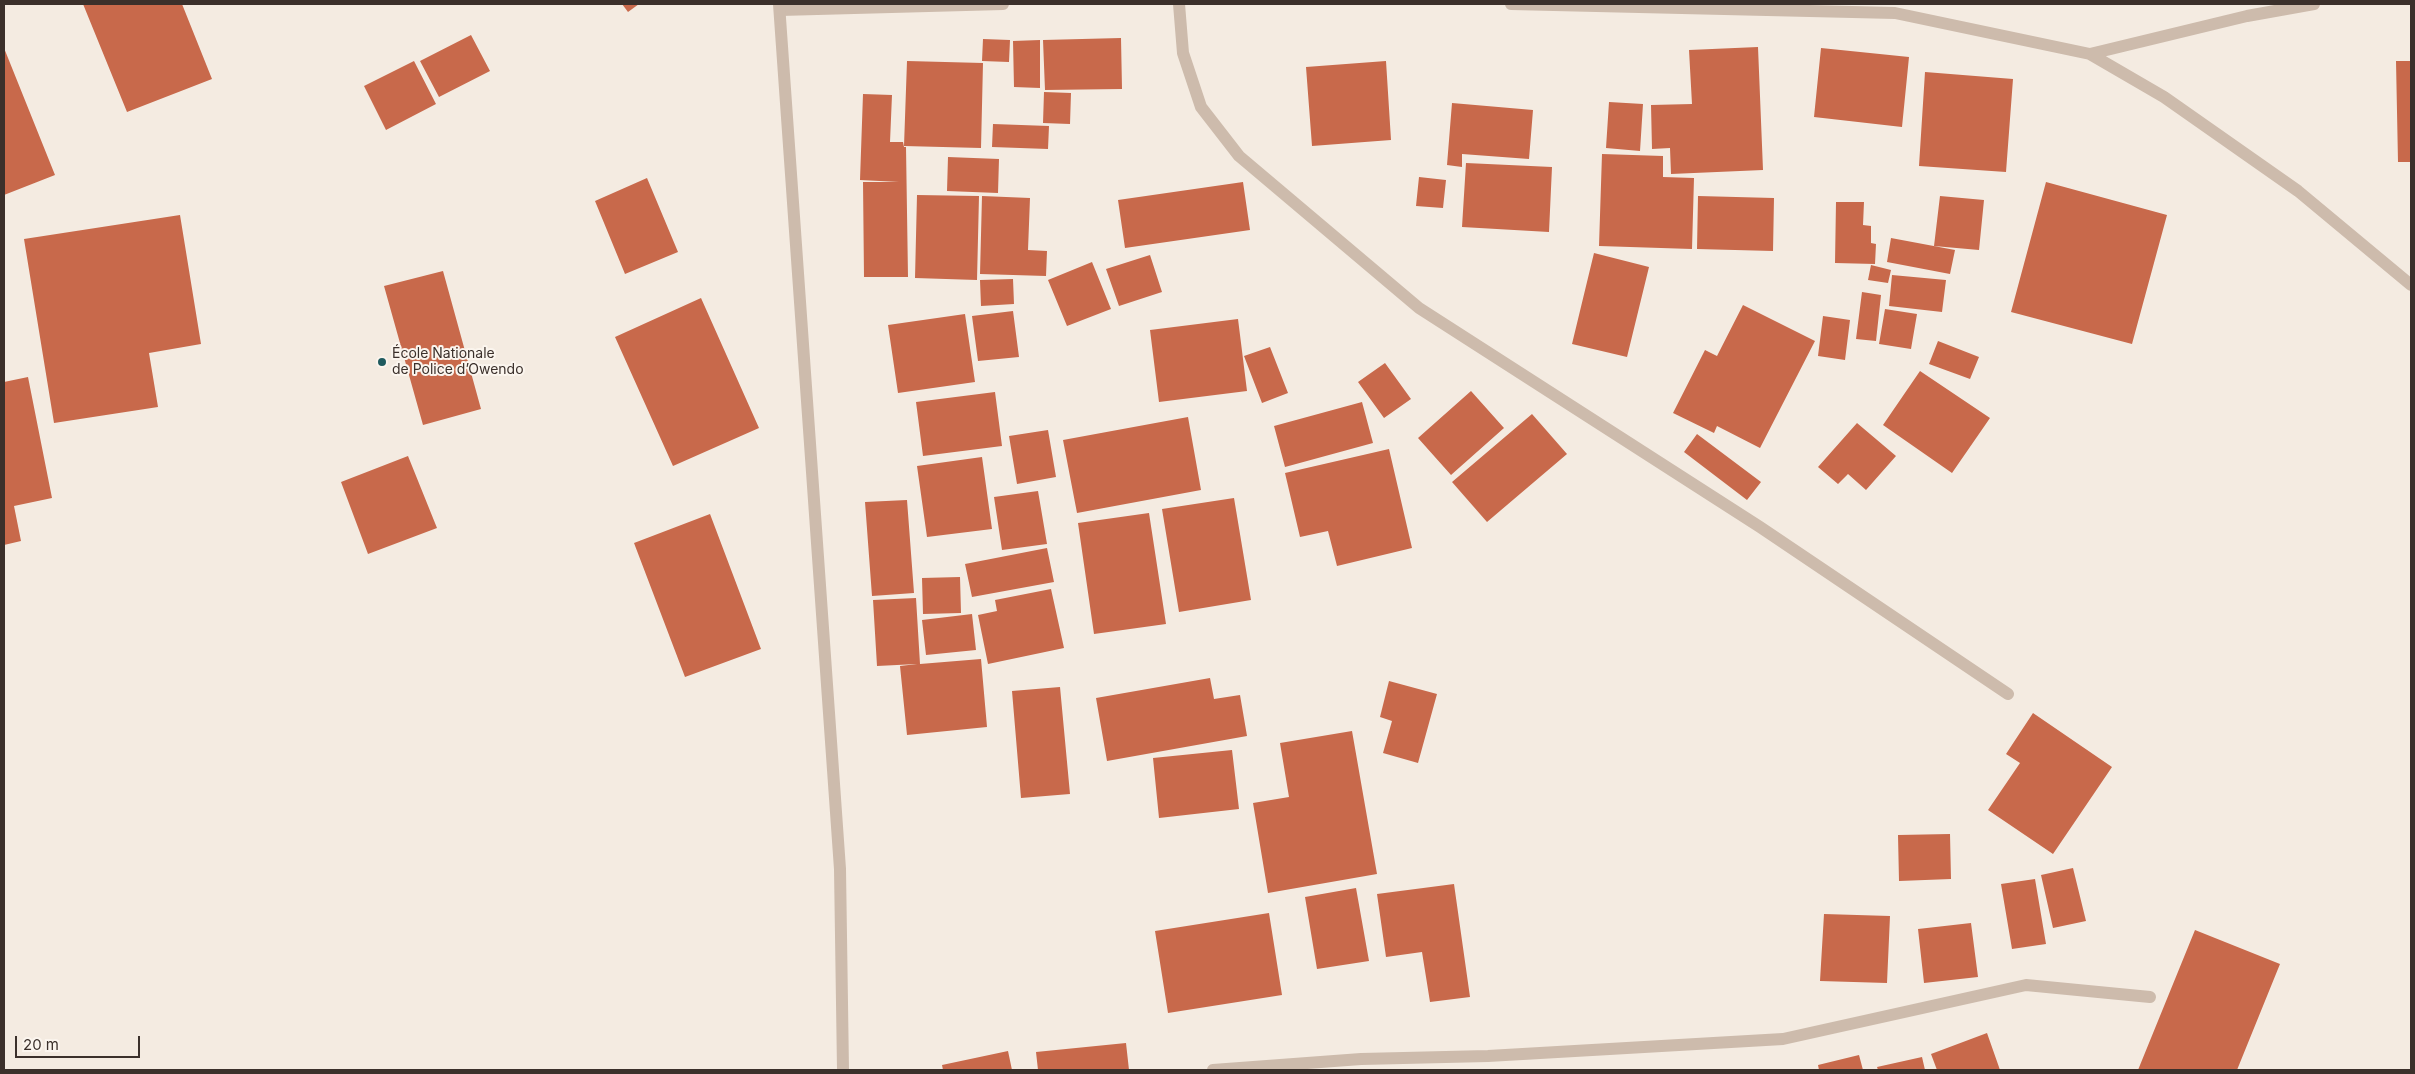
<!DOCTYPE html>
<meta charset="utf-8">
<style>
body{margin:0}
#map{position:relative;width:2415px;height:1074px;overflow:hidden;background:#f4ebe1;font-family:Inter,sans-serif}
canvas{display:block}
.frame{position:absolute;inset:0;border:5px solid #3b302b;pointer-events:none}
.scale{position:absolute;left:15px;top:1036px;width:125px;height:22px;box-sizing:border-box;border:2px solid #3b302b;border-top:0;padding-left:6px;font-size:15px;line-height:18px;white-space:nowrap;color:#3b302b;-webkit-text-stroke:4px #fbf5ee;paint-order:stroke}
</style>
<div id="map">
<canvas width="2415" height="1074"></canvas>
<div class="frame"></div>
<div class="scale">20 m</div>
</div>
<script>
const c = document.querySelector('canvas').getContext('2d');
c.lineJoin = 'round';
function paint(path, color) { c.fillStyle = color; c.fill(path, 'evenodd'); }
const shape = rows => new Path2D(rows.map(r => 'M' + r).join(''));
function stroke(path, color, width, dash) { c.strokeStyle = color; c.lineWidth = width; c.lineCap = dash ? 'butt' : 'round'; c.setLineDash(dash || []); c.stroke(path); }
function write(font, color, halo, rows, align = 'center') {
  c.font = font + ' Inter,sans-serif'; c.lineWidth = 4; c.setLineDash([]); c.textBaseline = 'middle'; c.strokeStyle = halo; c.fillStyle = color; for (const [text, x, y, turn = 0] of rows) {
    c.save(); c.translate(x, y); c.rotate((+turn || 0) * Math.PI / 180); c.textAlign = isNaN(turn) ? turn : align; if (halo) c.strokeText(text, 0, 0); c.fillText(text, 0, 0); c.restore();
  }
}
paint(shape([
 [83,4,182,4,212,79,127,112],
 [622,4,639,4,628,12],
 [471,35,490,71,439,97,420,61],
 [1121,38,1122,89,1045,90,1043,40],
 [983,39,1010,40,1009,62,982,61],
 [1040,40,1040,88,1014,87,1013,41],
 [1758,47,1763,170,1671,174,1670,148,1652,149,1651,105,1692,104,1689,50],
 [4,48,55,175,4,195],
 [1821,48,1909,57,1902,127,1814,117],
 [414,61,436,104,386,130,364,86],
 [907,61,983,63,981,148,904,146],
 [1386,61,1391,140,1312,146,1306,67],
 [2396,61,2411,61,2411,162,2398,162],
 [1925,72,2013,79,2006,172,1919,166],
 [1044,92,1071,93,1070,124,1043,123],
 [863,94,892,95,890,142,903,142,904,147,906,147,908,277,864,277,863,182,899,182,860,180],
 [1609,102,1643,104,1640,151,1606,148],
 [1452,103,1533,110,1529,159,1462,154,1462,167,1447,165],
 [993,124,1049,126,1048,149,992,147],
 [1602,154,1663,156,1663,177,1694,178,1692,249,1599,246],
 [948,157,999,159,998,193,947,191],
 [1466,163,1552,167,1549,232,1462,227],
 [1419,177,1446,180,1443,208,1416,206],
 [647,178,678,252,625,274,595,201],
 [1243,182,1250,230,1125,248,1118,200],
 [2046,182,2167,215,2132,344,2011,312],
 [917,195,979,196,977,280,915,278],
 [982,196,1030,198,1028,250,1047,251,1046,276,980,274],
 [1698,196,1774,198,1773,251,1697,249],
 [1940,196,1984,200,1979,250,1934,246],
 [1836,202,1864,202,1863,225,1871,226,1871,243,1876,244,1875,264,1835,263],
 [180,215,201,344,149,353,158,407,54,423,24,239],
 [1891,238,1955,250,1950,274,1887,262],
 [1594,253,1649,267,1627,357,1572,344],
 [1150,255,1162,292,1119,306,1106,269],
 [1092,262,1111,309,1067,326,1048,280],
 [1871,265,1891,270,1888,283,1868,280],
 [443,271,481,409,423,425,384,286],
 [1892,275,1946,280,1942,312,1889,306],
 [1013,279,1014,304,981,306,980,280],
 [1862,292,1881,295,1876,341,1856,339],
 [701,298,759,428,673,466,615,337],
 [1743,305,1815,341,1760,448,1717,426,1714,433,1673,413,1705,350,1717,356],
 [1885,309,1917,314,1911,349,1879,344],
 [1013,311,1019,357,978,361,972,316],
 [965,314,975,382,898,393,888,325],
 [1823,316,1850,320,1845,360,1818,356],
 [1238,319,1247,391,1159,402,1150,330],
 [1938,341,1979,357,1970,379,1929,364],
 [1270,347,1288,393,1262,403,1244,356],
 [1385,363,1411,399,1384,418,1358,382],
 [1920,371,1990,418,1952,473,1883,425],
 [28,377,52,498,14,506,21,541,4,545,4,382],
 [1471,391,1504,428,1451,475,1418,438],
 [995,392,1002,446,923,456,916,402],
 [1362,402,1373,443,1285,467,1274,426],
 [1532,414,1567,454,1487,522,1452,482],
 [1188,417,1201,490,1077,513,1063,440],
 [1857,423,1896,456,1866,490,1848,474,1838,484,1818,467],
 [1048,430,1056,477,1017,484,1009,436],
 [1697,434,1761,482,1747,500,1684,452],
 [1389,449,1412,548,1337,566,1328,531,1300,537,1285,473],
 [408,456,437,528,368,554,341,482],
 [982,457,992,529,927,537,917,466],
 [1038,491,1047,544,1002,550,994,497],
 [1234,498,1251,600,1179,612,1162,509],
 [907,500,914,593,872,596,865,502],
 [1149,513,1166,624,1094,634,1078,523],
 [710,514,761,649,685,677,634,543],
 [1047,548,1054,582,972,597,965,564],
 [960,577,961,613,923,614,922,578],
 [1051,589,1064,648,988,664,978,615,997,611,995,600],
 [916,598,920,664,981,659,987,727,907,735,900,666,917,664,877,666,873,600],
 [972,614,976,650,926,655,922,620],
 [1210,678,1214,699,1240,695,1247,736,1107,761,1096,698],
 [1389,681,1437,694,1418,763,1383,753,1392,721,1380,717],
 [1060,687,1070,794,1021,798,1012,691],
 [2033,713,2112,767,2053,854,1988,810,2020,763,2006,754],
 [1352,731,1377,874,1268,893,1253,803,1289,797,1280,743],
 [1232,750,1239,809,1159,818,1153,758],
 [1950,834,1951,879,1899,881,1898,835],
 [2073,868,2086,921,2053,928,2041,875],
 [2035,879,2046,944,2012,949,2001,884],
 [1454,884,1470,997,1430,1002,1422,952,1386,957,1377,894],
 [1356,888,1369,961,1317,969,1305,897],
 [1269,913,1282,995,1168,1013,1155,931],
 [1824,914,1890,916,1887,983,1820,981],
 [1971,923,1978,977,1924,983,1918,929],
 [2195,930,2280,964,2237,1070,2138,1070],
 [1987,1033,2000,1070,1937,1070,1931,1054],
 [1126,1043,1129,1070,1038,1070,1036,1052],
 [1008,1051,1012,1070,943,1070,942,1065],
 [1859,1055,1863,1070,1819,1070,1818,1065],
 [1922,1057,1925,1070,1878,1070,1877,1067]
]), '#c8694b');
stroke(shape([
 [1179,4,1183,53,1201,107,1239,156,1419,308,1760,527,2008,694],
 [1511,4,1895,13,2090,54,2164,97,2298,191,2411,285],
 [780,10,1003,4],
 [2090,54,2247,16,2314,4],
 [1213,1070,1361,1059,1488,1056,1783,1039,2026,985,2150,997]
]), '#cdbbac', 12);
stroke(shape([
 [779,4,840,869,843,1070]
]), '#cdbbac', 12);
for (const [x, y, r, color] of [
 [382,362,5,"#1f5a5e"]
]) { const dot = new Path2D(); dot.arc(x, y, r, 0, 2 * Math.PI); c.fillStyle = color; c.fill(dot); stroke(dot, '#fbf5ee', 2); }
write('14px', '#3b302b', '#fbf5ee', [
 ["École Nationale",392,354],
 ["de Police d’Owendo",392,370]
], 'left');
</script>
